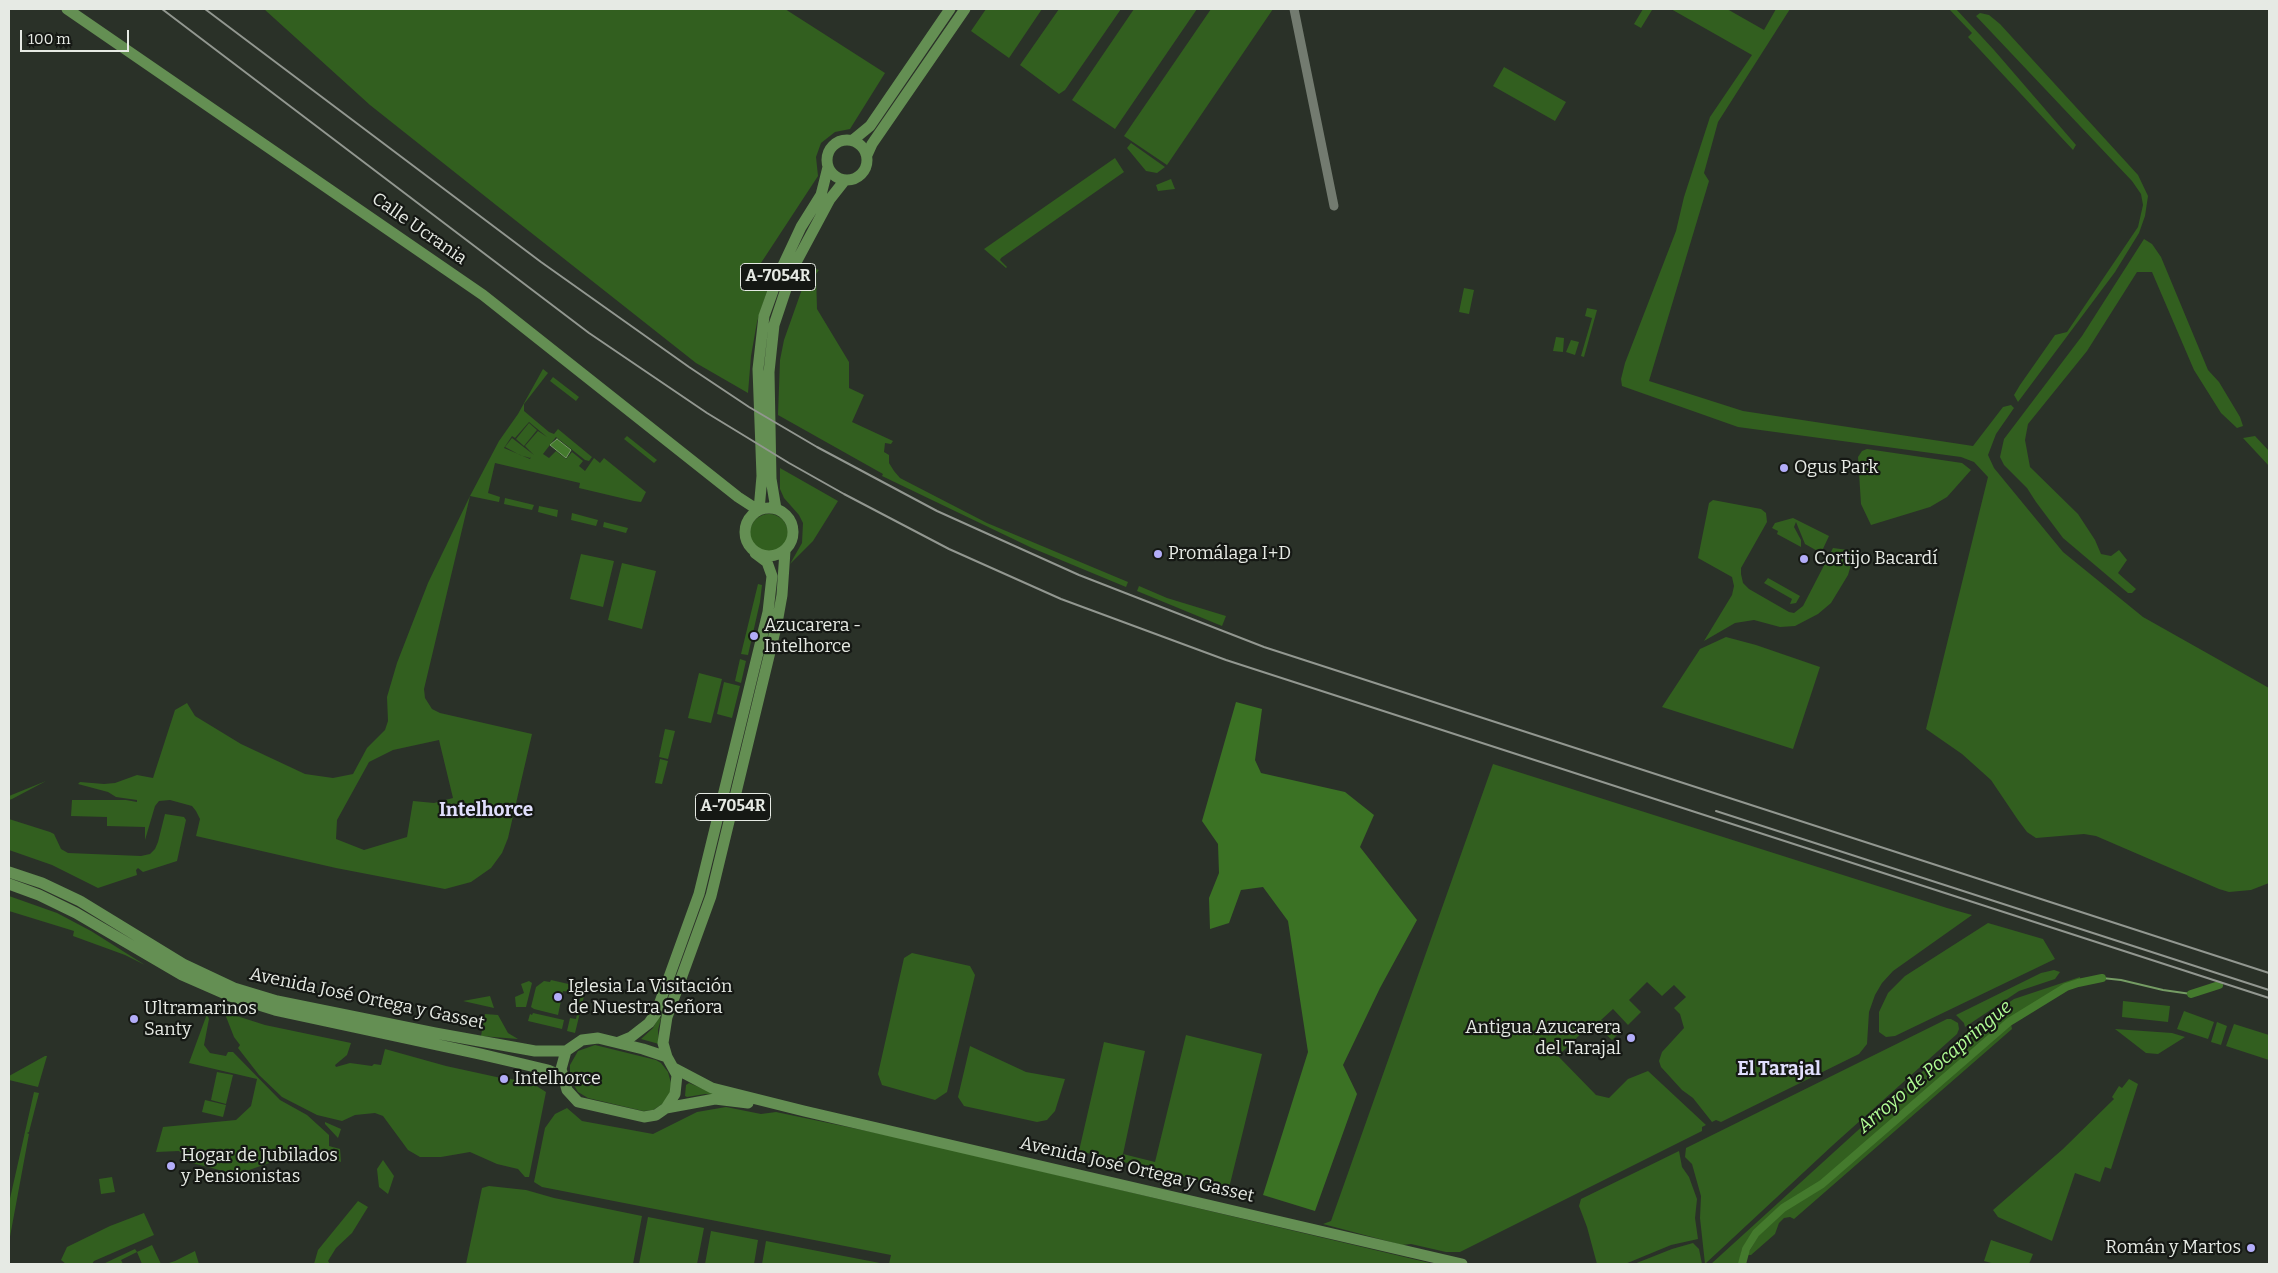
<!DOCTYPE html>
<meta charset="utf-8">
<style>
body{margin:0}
#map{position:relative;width:2278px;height:1273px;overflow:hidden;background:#2a3128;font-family:Bitter,serif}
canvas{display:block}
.frame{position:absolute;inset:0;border:10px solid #e6eae4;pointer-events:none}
.scale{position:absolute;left:20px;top:30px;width:109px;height:22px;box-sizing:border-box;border:2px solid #e6eae4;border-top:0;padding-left:6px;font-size:15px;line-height:18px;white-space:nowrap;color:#e6eae4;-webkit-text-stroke:4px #151814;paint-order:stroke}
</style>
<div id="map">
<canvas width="2278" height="1273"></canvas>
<div class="frame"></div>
<div class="scale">100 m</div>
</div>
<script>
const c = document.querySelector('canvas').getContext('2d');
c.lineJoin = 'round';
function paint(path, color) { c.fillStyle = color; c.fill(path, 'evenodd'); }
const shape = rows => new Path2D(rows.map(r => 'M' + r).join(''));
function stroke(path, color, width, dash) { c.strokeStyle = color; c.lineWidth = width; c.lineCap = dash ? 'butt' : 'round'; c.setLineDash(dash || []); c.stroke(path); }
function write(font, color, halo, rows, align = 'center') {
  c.font = font + ' Bitter,serif'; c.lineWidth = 4.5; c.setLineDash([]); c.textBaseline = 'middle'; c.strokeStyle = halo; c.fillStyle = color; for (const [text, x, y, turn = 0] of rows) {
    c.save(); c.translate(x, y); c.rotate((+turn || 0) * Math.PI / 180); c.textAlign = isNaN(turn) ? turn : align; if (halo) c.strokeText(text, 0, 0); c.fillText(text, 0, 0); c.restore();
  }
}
paint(shape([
 [264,9,785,9,885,73,850,129,835,132,821,143,816,157,818,176,759,266,772,276,757,322,751,356,748,393,696,363,496,205,370,105],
 [986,9,1042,9,1009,58,971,31],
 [1059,9,1121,9,1065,90,1059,94,1020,65],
 [1134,9,1197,9,1115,129,1072,100],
 [1211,9,1273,9,1167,165,1124,136],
 [1643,9,1652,10,1641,28,1634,24],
 [1671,9,1727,9,1764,30,1776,9,1790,9,1718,122,1704,173,1709,181,1649,381,1743,411,1973,446,2003,407,2011,405,2014,408,1996,434,1988,455,1994,468,2063,552,2143,617,2269,688,2269,883,2251,890,2229,892,2219,889,2096,836,2084,834,2036,838,2027,832,2018,820,1991,780,1962,754,1926,729,1988,477,1974,462,1961,457,1738,427,1622,386,1621,379,1625,363,1676,231,1684,197,1710,117,1752,55],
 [1949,9,1956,9,1994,50,2076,145,2073,150,1968,37,1972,33],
 [1980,13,1989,15,2000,24,2138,175,2148,196,2145,216,2139,233,2115,272,2018,402,2014,395,2020,385,2055,335,2067,332,2138,227,2143,205,2141,194,2132,181,1976,16],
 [1504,67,1566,102,1555,121,1493,86],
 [1131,143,1165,167,1157,173,1146,171,1127,148],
 [1115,158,1124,172,1001,258,1000,260,1007,267,1006,268,984,249],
 [1171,179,1175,189,1158,191,1156,185],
 [2144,239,2152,244,2161,257,2208,370,2219,382,2240,417,2243,426,2237,428,2221,413,2194,370,2152,272,2137,272,2087,351,2028,424,2025,440,2030,467,2078,514,2095,540,2101,554,2111,556,2119,550,2127,560,2118,573,2136,589,2132,593,2128,593,2063,538,2036,502,2027,488,2004,465,2000,457,2004,439,2082,336],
 [816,269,819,270,816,274,817,309,849,362,849,388,864,395,852,422,893,441,891,444,885,443,884,452,889,455,889,463,894,471,900,478,987,523,1128,582,1126,587,1032,548,882,476,883,474,778,415,780,360,784,340,807,275,810,270],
 [1464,288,1474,290,1469,314,1459,312],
 [1587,308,1597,310,1584,357,1581,356,1592,318,1585,316],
 [1556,337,1564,338,1563,352,1553,351],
 [1571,340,1579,342,1575,355,1566,352],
 [543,369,548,373,524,404,524,411,549,432,554,434,558,429,592,457,589,461,585,460,556,437,543,454,549,458,556,451,566,459,572,452,583,461,579,466,585,471,594,458,600,463,604,458,646,492,641,502,634,501,579,488,580,483,495,463,488,493,500,497,499,502,470,496,424,689,425,698,432,709,440,713,532,734,508,838,502,853,491,868,471,882,445,889,336,868,196,836,200,819,196,811,192,806,170,800,159,801,155,806,145,840,145,827,107,826,107,817,71,816,72,800,126,800,137,802,137,800,116,797,108,792,78,784,80,782,104,784,115,783,137,775,153,778,175,710,187,703,195,716,241,744,305,774,333,778,353,774,367,748,385,730,388,721,387,697,397,663,428,583,470,496,499,441,518,414],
 [529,422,547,437,538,431,525,446,534,455,512,438,505,447,520,455,530,458,531,457,530,459,504,448,512,436,515,438],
 [439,740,453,798,434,803,413,801,407,837,364,850,336,839,337,820,369,762,393,750],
 [553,377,579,397,576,401,550,381],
 [529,423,537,430,524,446,516,439],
 [627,436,657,460,654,463,624,439],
 [2255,436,2269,451,2269,466,2243,438],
 [1867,449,1962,463,1971,470,1947,497,1930,507,1871,525,1861,504,1858,457,1862,451],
 [780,468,838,501,813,541,790,564,802,543,803,523,799,515,784,498,780,489],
 [505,498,534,505,532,510,504,504],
 [1713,500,1761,509,1766,513,1767,522,1741,568,1741,574,1743,583,1749,589,1789,612,1794,613,1803,606,1833,548,1855,551,1848,575,1831,603,1818,614,1795,626,1780,627,1754,620,1735,623,1704,641,1732,595,1734,586,1732,577,1698,558,1709,503],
 [539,506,558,510,557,517,538,512],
 [572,513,598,520,596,526,571,520],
 '750 533a19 19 0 1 1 38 0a19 19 0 1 1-38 0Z',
 [1793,518,1829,536,1821,553,1805,544,1796,522,1794,527,1801,540,1801,547,1777,534,1778,531,1772,528,1775,523],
 [604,522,628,528,626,533,603,527],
 [581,554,614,561,603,607,570,599],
 [622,563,656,571,642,629,608,620],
 [1768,578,1800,596,1796,603,1790,604,1792,599,1764,583],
 [758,584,762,585,760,602,748,655,741,654],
 [1139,586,1167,598,1226,616,1222,626,1137,591],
 [1726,637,1756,645,1820,667,1793,749,1662,707,1700,649],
 [740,659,746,661,741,683,735,681],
 [699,673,722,679,711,723,688,718],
 [724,682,740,686,732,718,717,714],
 [665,729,675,731,668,759,659,757],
 [660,759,668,761,662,784,655,783],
 [1493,764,1947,908,1972,915,1893,971,1882,983,1875,995,1869,1012,1867,1044,1859,1054,1721,1122,1716,1120,1712,1122,1693,1098,1682,1090,1661,1067,1659,1061,1662,1052,1684,1028,1680,1014,1674,1008,1686,997,1674,985,1662,996,1647,982,1629,1000,1641,1012,1628,1025,1613,1009,1601,1020,1617,1035,1612,1040,1593,1022,1558,1056,1596,1095,1609,1098,1628,1079,1648,1071,1706,1125,1702,1127,1702,1131,1460,1252,1446,1252,1411,1244,1402,1245,1323,1224,1331,1221],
 [46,781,12,799,9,800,9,796],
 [165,814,184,817,186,820,177,861,143,872,138,868,136,870,137,875,98,888,52,865,9,850,9,819,50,832,54,834,61,849,68,853,141,856,150,854,155,849,158,842],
 [9,896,57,913,91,931,145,965,125,955,73,936,74,931,9,911],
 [1988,923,2043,939,2055,959,1895,1036,1886,1037,1879,1032,1879,1012,1888,993,1905,976],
 [912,953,970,966,975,975,947,1092,935,1100,882,1085,878,1074,904,958],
 [2054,970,2060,972,2055,979,2019,991,1965,1027,1964,1023,1956,1015,2041,973],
 [2080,977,2080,980,2063,986,2004,1022,1821,1182,1780,1206,1749,1238,1742,1249,1739,1264,1711,1264,1967,1031,2014,999],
 [551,980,586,988,575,1033,567,1031,570,1018,576,1019,581,994,563,991,558,1015,534,1009,531,1007,536,987,544,981,550,982],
 [529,981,532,983,526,1007,516,1007,515,997,524,993,521,984],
 [490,996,494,1008,463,1001],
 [2123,1001,2170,1006,2168,1022,2122,1017],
 [218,1010,265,1025,351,1043,347,1055,335,1065,336,1067,350,1063,372,1066,374,1064,381,1065,385,1049,446,1066,501,1078,501,1080,506,1080,507,1078,535,1085,546,1092,529,1177,525,1177,518,1169,497,1164,470,1152,441,1157,420,1157,408,1150,383,1116,375,1113,355,1115,342,1121,317,1115,282,1097,259,1075,238,1048,240,1045,234,1037,225,1014],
 [2184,1011,2214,1022,2208,1039,2177,1029],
 [533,1013,564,1020,562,1029,528,1021,530,1014,532,1015],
 [207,1014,209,1019,204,1045,210,1053,226,1056,228,1052,233,1052,280,1100,307,1115,329,1135,329,1146,340,1149,341,1162,309,1149,232,1176,227,1172,192,1163,179,1151,156,1152,163,1127,236,1120,251,1106,257,1079,189,1063],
 [485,1014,498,1015,508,1033,518,1039,481,1036],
 [659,1017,661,1018,658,1030,659,1044,641,1039,653,1028],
 [1947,1019,1951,1019,1958,1023,1959,1029,1957,1034,1833,1145,1705,1264,1700,1218,1701,1196,1692,1164,1685,1157,1686,1148],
 [2217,1022,2227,1026,2221,1045,2211,1042],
 [2011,1024,2012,1029,1794,1219,1790,1217,1784,1218,1779,1223,1775,1234,1751,1255,1747,1255,1759,1235,1785,1210,1823,1187],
 [2234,1024,2269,1035,2269,1060,2226,1046],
 [2115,1029,2172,1033,2185,1037,2158,1054,2146,1053],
 [1186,1035,1262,1054,1229,1188,1079,1151,1104,1042,1145,1051,1123,1154,1155,1162],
 [595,1045,656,1060,661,1063,668,1072,671,1083,670,1094,664,1103,653,1110,643,1111,588,1098,578,1092,570,1079,570,1065,578,1051],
 [970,1046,1026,1072,1065,1079,1055,1111,1047,1120,1037,1122,964,1106,958,1097],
 [45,1056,47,1056,38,1087,9,1080,9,1076],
 [217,1072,233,1075,226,1104,211,1100],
 [2129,1079,2138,1084,2111,1169,2105,1167,2100,1182,2075,1173,2052,1241,1998,1217,1993,1210,2063,1149,2114,1099,2112,1097,2119,1086,2122,1088],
 [689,1083,706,1090,723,1096,705,1094,687,1097,685,1096,686,1085],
 [34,1092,39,1093,29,1132,27,1133,29,1134,9,1242,9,1203],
 [205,1100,226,1105,223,1117,202,1112],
 [726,1107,761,1114,776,1112,905,1139,1434,1264,889,1264,891,1255,542,1187,534,1182,545,1128,555,1114,567,1108,582,1121,653,1134,697,1112],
 [325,1122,341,1129,338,1138,325,1124],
 [1679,1151,1682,1167,1689,1177,1697,1199,1695,1218,1698,1239,1671,1245,1625,1264,1597,1264,1587,1227,1579,1206,1581,1199],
 [383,1160,394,1176,388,1194,379,1187,377,1169],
 [112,1177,115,1192,101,1194,99,1179],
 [489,1186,526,1190,554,1198,642,1216,633,1264,466,1264,482,1188],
 [358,1201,368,1207,352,1233,336,1248,328,1261,330,1264,314,1264,318,1250],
 [144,1213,154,1235,94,1261,92,1264,66,1264,61,1260,67,1247,110,1226],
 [648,1217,704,1228,697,1264,639,1264],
 [711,1231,758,1240,754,1264,705,1264],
 [1991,1240,2033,1254,2029,1264,1995,1264,1984,1261],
 [766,1241,880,1263,880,1264,762,1264],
 [1693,1243,1699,1249,1702,1264,1634,1264,1672,1249],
 [152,1245,161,1264,142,1264,137,1252,121,1260,123,1264,103,1264,135,1249,137,1252],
 [195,1251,199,1264,166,1264,175,1261]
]), '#325f1f');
paint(shape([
 [1236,702,1262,709,1255,760,1261,773,1345,792,1374,815,1360,847,1417,920,1380,988,1343,1065,1357,1094,1315,1211,1263,1195,1308,1052,1288,921,1263,887,1241,890,1229,923,1210,929,1209,898,1219,873,1218,844,1202,821]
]), '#3b7224');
const water = shape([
 [557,439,571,450,566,458,550,445,557,439]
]);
paint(water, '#447a2d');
stroke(water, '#759c64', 1);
stroke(shape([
 [2102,978,2121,980,2163,990,2191,994]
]), '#759c64', 2);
stroke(shape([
 [2191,994,2219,985],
 [1742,1264,1746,1249,1756,1233,1783,1208,1822,1184,2009,1022,2066,987,2078,983,2102,978]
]), '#447a2d', 8);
stroke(shape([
 [1294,9,1334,206]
]), '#737b70', 9);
stroke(shape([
 [67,9,483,295,738,497,758,510],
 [853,140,870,126,950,9],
 '827 160a20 20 0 1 1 40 0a20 20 0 1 1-40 0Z',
 [867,155,872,144,965,9],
 '745 532a24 24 0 1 1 48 0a24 24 0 1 1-48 0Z',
 [776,509,771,479,769,372,774,325,793,268,830,199,845,180],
 [759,510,762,476,758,369,764,316,779,274,801,227,821,195,828,167],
 [9,872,42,883,80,901,183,964,234,988,277,1001,435,1033,535,1051,566,1051],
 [9,884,39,895,76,913,182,975,230,996,275,1010,480,1054,548,1070,564,1077],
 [619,1042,631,1037,649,1023,656,1013,699,894,768,612,772,576,767,562,755,553],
 [667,1057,643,1049,598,1038,582,1040,566,1051,561,1069,567,1090,578,1102,644,1117,656,1115,666,1108,675,1094,677,1075,667,1057,663,1043,667,1017,711,896,777,623,782,595,785,551],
 [674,1068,712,1088,804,1111,1462,1264],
 [666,1108,715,1099,748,1103]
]), '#648f53', 11);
stroke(shape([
 [162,9,589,333,707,413,789,463,844,494,949,549,1061,599,1226,660,2269,998],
 [205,9,541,262,689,367,749,407,817,447,937,511,1079,575,1264,647,2269,973],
 [1716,811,2269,990]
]), '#929790', 2);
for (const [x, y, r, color] of [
 [1784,468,5,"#b3adf9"],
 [1158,554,5,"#b3adf9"],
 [1804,559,5,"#b3adf9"],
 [754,636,5,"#b3adf9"],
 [558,997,5,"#b3adf9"],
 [134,1019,5,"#b3adf9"],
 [1631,1038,5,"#b3adf9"],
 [504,1079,5,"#b3adf9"],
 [171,1166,5,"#b3adf9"],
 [2251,1248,5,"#b3adf9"]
]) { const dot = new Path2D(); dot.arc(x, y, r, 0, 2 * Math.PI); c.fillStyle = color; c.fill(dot); stroke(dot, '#151814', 2); }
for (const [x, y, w] of [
 [778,277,75],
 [733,807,75]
]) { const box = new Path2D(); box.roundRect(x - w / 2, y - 13.5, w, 27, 4); c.fillStyle = '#151814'; c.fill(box); stroke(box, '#e6eae4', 1); }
write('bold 16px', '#e6eae4', null, [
 ["A-7054R",778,277],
 ["A-7054R",733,807]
]);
write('18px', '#e6eae4', '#151814', [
 ["Calle Ucrania",419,229,35],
 ["Avenida José Ortega y Gasset",367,999,12],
 ["Avenida José Ortega y Gasset",1137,1170,13]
]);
write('18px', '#e6eae4', '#151814', [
 ["Ogus Park",1794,468],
 ["Promálaga I+D",1168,554],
 ["Cortijo Bacardí",1814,559],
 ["Azucarera -",764,626],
 ["Intelhorce",764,647],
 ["Iglesia La Visitación",568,987],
 ["de Nuestra Señora",568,1008],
 ["Ultramarinos",144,1009],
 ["Santy",144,1030],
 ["Antigua Azucarera",1621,1028,"right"],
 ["del Tarajal",1621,1049,"right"],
 ["Intelhorce",514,1079],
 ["Hogar de Jubilados",181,1156],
 ["y Pensionistas",181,1177],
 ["Román y Martos",2241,1248,"right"]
], 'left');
write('bold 19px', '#e1dffd', '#151814', [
 ["Intelhorce",486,811],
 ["El Tarajal",1779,1070]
]);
write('italic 19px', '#b1fd95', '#151814', [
 ["Arroyo de Pocapringue",1935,1067,-40]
]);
</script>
